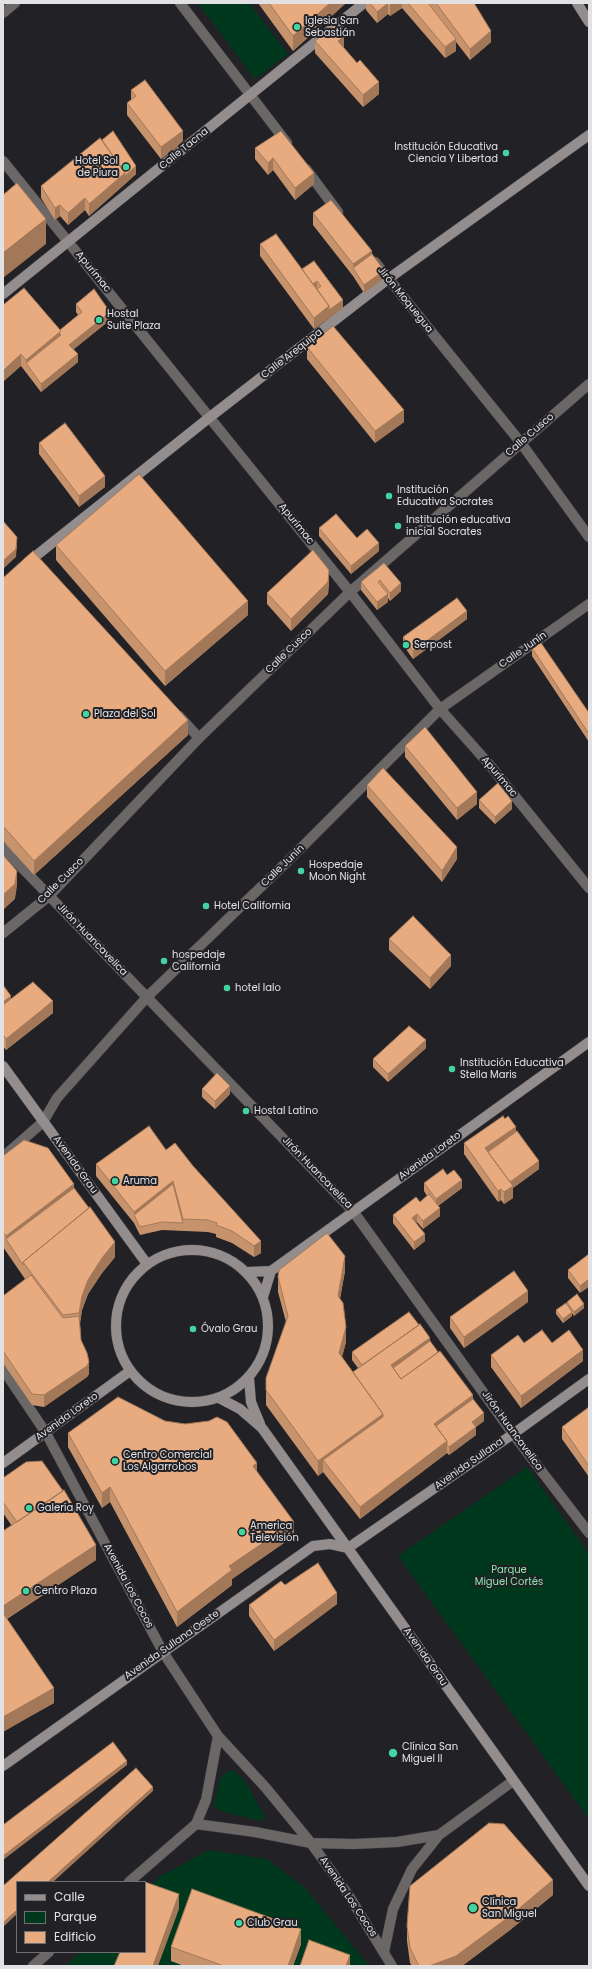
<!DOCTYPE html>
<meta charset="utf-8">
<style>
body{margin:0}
#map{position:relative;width:592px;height:1969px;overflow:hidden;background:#222126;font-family:Poppins,sans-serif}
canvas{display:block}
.frame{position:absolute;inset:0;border:4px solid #e2e2e5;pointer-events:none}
.legend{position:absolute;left:16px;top:1881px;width:130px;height:72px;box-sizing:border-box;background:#222126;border:1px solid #6f6e72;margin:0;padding:5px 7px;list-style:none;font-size:12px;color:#e2e2e5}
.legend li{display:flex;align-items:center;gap:8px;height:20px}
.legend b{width:20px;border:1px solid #6f6e72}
</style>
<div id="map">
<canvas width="592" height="1969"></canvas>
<div class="frame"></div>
<ul class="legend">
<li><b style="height:5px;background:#938e8d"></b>Calle</li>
<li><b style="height:11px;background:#00381d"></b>Parque</li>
<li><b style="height:11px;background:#e7ab7f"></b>Edificio</li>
</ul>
</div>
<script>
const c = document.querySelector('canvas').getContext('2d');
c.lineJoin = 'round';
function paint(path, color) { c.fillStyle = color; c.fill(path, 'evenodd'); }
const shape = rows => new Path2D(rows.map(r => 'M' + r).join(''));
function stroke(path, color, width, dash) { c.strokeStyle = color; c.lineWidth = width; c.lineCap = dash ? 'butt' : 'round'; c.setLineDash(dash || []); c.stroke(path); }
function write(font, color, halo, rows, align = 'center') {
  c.font = font + ' Poppins,sans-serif'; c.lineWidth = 4; c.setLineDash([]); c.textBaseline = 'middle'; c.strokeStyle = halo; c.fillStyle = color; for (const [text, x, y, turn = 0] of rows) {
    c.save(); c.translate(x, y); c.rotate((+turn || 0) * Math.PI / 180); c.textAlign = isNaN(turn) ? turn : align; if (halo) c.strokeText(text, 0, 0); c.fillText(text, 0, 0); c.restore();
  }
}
paint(shape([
 [198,3,249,3,288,54,255,79],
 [527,1467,589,1554,589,1819,398,1556],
 [229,1771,234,1771,244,1780,265,1816,265,1819,261,1821,220,1811,215,1807,214,1804,220,1779,224,1774],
 [209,1850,267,1859,305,1888,369,1966,65,1966,81,1952,145,1952,145,1893,159,1877]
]), '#00381d');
const street = shape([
 [180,3,287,143],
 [3,13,15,3],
 [3,161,350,592,440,709,488,763,589,888],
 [306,169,338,212],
 [375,262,521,443,589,537],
 [179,716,199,738],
 [3,848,353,1211,513,1434,589,1533],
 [3,933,49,896,199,738,350,592,589,384],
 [3,1157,43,1122,57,1098,147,997,293,856,440,709,589,604],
 [3,1369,46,1433,163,1652,218,1736,266,1788,311,1843,349,1896,392,1966],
 [196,1824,255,1832,311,1843,354,1844,397,1842,439,1835],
 [129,1882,196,1824,206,1800,218,1736],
 [384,1952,393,1909,412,1869,439,1835,513,1781],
 [33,1966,49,1952]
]);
const secondary = shape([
 [577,3,589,22],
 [3,294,364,3],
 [27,563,210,417,388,279,589,135],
 [3,1066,147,1264],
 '116 1326a76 76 0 1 1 152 0a76 76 0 1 1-152 0Z',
 [247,1272,271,1271,589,1042],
 [263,1297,271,1271],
 [249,1378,251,1402,260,1424],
 [219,1398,240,1409,262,1428,589,1886],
 [3,1463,130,1371],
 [3,1766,313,1546,330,1544,348,1548,513,1434,589,1379]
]);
stroke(street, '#3d3c41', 11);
stroke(secondary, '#3d3c41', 11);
stroke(street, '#6a6766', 10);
stroke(secondary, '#938e8d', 10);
paint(shape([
 [258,3,346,3,293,51],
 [366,3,474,3,491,42,470,60,456,42,456,51,445,58,402,8,390,16,388,14,377,23,366,10],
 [315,41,344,48,357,63,379,94,363,107,315,53],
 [131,90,183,142,161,159,127,115,127,103,131,100],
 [281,131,314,184,295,200,273,170,268,175,255,159,255,148],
 [102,140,136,174,125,184,89,216,85,210,68,225,60,216,55,220,41,198,41,186],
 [313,213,372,254,383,277,382,280,364,293,353,276,313,225],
 [260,244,302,269,314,261,343,308,314,329,260,256],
 [76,304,110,320,74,349,78,362,41,392,21,366,3,305,60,330,78,315,76,312],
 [307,347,404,422,375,443,307,359],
 [589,390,589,401,588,399,588,391],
 [39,443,105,487,79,507,39,454],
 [319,528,357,538,379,551,351,574,319,536],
 [56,545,248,615,165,686,56,560],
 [384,563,401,591,390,601,388,598,388,602,377,610,361,590,361,582],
 [3,578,188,735,34,875,3,841],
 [329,582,328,594,291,631,267,604,267,593],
 [467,619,413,659,403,645,403,637],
 [532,648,589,713,589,742,532,656],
 [405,746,477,804,457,820,405,757],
 [367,785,457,859,442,882,367,797],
 [479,800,512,809,495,824,479,808],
 [389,939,451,966,430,989,389,950],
 [3,985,11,999,53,1013,6,1050,3,1046],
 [426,1048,388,1082,373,1067,373,1059],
 [202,1089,230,1094,215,1109,202,1097],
 [516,1132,539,1169,513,1188,513,1198,504,1204,501,1200,498,1202,464,1154,464,1143],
 [166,1150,261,1253,254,1257,232,1243,216,1237,216,1234,208,1232,162,1230,140,1235,134,1223,96,1176,96,1164],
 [3,1156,74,1188,115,1257,102,1273,88,1294,82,1310,80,1324,81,1340,89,1374,87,1377,44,1407,32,1405,3,1363,3,1296,25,1279,3,1247],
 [447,1175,462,1188,438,1206,440,1216,423,1229,417,1222,416,1223,425,1241,414,1250,393,1223,393,1215,420,1202,427,1196,424,1191,424,1183],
 [589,1254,580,1293,568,1278,568,1270],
 [345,1271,340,1298,346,1342,342,1357,353,1372,358,1368,352,1360,352,1352,430,1341,473,1399,484,1421,476,1427,476,1435,449,1455,447,1453,360,1519,323,1472,318,1476,266,1405,266,1378,286,1322,278,1292,278,1277],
 [528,1302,464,1348,450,1328,450,1317],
 [567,1302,584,1308,574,1316,572,1313,572,1316,563,1323,556,1314,556,1310,567,1305],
 [524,1343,552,1343,583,1361,521,1408,491,1367,491,1355],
 [589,1407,589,1477,562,1439,562,1427],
 [68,1433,257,1472,294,1536,232,1579,232,1585,177,1627,110,1502,102,1508,68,1447],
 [3,1478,96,1560,7,1619,54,1703,8,1728,3,1531,12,1526,3,1513],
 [285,1585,337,1604,274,1651,249,1616,249,1605],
 [553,1895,510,1930,462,1966,412,1966,410,1963,407,1941,407,1926],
 [301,1944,293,1966,184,1966,171,1961,171,1947]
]), '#c7936d');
paint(shape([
 [330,3,346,3,293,51,293,36],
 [388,3,388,14,377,23,377,12],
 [392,3,402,3,402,8,390,16,390,5],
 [491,31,491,42,470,60,470,49],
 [344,37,344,49,338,41],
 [456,39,456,51,445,58,445,47],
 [379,82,379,94,363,107,363,95],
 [183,131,183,142,161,159,161,147],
 [273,158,273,170,268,175,268,163],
 [136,166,136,174,125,184,89,216,89,204,125,173],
 [314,173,314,184,295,200,295,188],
 [85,198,85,210,68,225,68,213],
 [60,205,60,216,55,220,55,208],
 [46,219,46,244,3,278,3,253],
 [372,251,372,262,353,268,353,264],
 [383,269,383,277,382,280,364,293,364,285],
 [317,281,317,289,311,285],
 [343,300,343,308,314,329,314,318,329,306],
 [110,312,110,320,69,353,69,345],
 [61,331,61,343,26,363,26,371,26,360],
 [21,354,21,366,3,382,3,371],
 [78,354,78,362,41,392,41,384],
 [404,410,404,422,375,443,375,431],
 [105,476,105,487,79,507,79,496],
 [17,537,17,545,16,557,3,569,3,561],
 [379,543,379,551,351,574,351,566],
 [329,570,329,582,328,594,291,631,291,619],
 [401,583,401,591,390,601,390,593],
 [388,594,388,602,377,610,377,602],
 [248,601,248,615,165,686,165,671],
 [467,611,467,619,413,659,413,651],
 [188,720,188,735,34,875,34,861],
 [477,792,477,804,457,820,457,808],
 [512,801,512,809,495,824,495,817],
 [457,847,457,859,442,882,442,871],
 [17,871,17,886,15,899,3,910,3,895],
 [451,955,451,966,430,989,430,978],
 [3,969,4,969,3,981],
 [11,996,11,1008,3,1014,3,1002],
 [53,1001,53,1013,6,1050,6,1039],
 [426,1040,426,1048,388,1082,388,1074],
 [230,1086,230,1094,215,1109,215,1101],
 [516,1127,516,1138,491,1156,485,1148],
 [539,1161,539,1169,513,1188,513,1198,504,1204,504,1192,509,1182],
 [462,1180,462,1188,436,1207,436,1199],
 [173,1181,173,1192,134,1215,134,1212],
 [74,1184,74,1199,6,1239,6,1236],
 [501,1189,501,1200,498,1202,498,1191],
 [440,1208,440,1216,423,1229,423,1221],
 [417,1214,417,1222,412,1226,412,1218],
 [425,1234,425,1241,414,1250,414,1242],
 [261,1241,261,1253,254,1257,254,1246],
 [115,1242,115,1257,102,1273,88,1294,82,1310,79,1328,79,1313,82,1296,88,1280,102,1258],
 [345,1256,345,1271,338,1310,338,1296],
 [589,1279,589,1287,580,1293,580,1286],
 [528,1291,528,1302,464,1348,464,1337],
 [584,1304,584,1308,574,1316,574,1312],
 [572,1312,572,1316,563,1323,563,1319],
 [346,1327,346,1342,339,1368,339,1353],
 [430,1338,430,1349,391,1369,391,1365],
 [583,1350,583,1361,521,1408,521,1396],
 [89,1362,89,1374,87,1377,44,1407,44,1395],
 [473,1395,473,1407,438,1433,434,1424],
 [484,1413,484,1421,476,1427,476,1435,449,1455,449,1447,472,1422],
 [383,1414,383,1428,323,1460,323,1472,318,1476,318,1461],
 [447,1441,447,1453,360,1519,360,1507],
 [257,1463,257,1478,253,1466],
 [110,1487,110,1502,102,1508,102,1493],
 [294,1522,294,1536,232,1579,232,1585,177,1627,177,1612,229,1566],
 [96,1545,96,1560,3,1621,3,1606],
 [337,1593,337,1604,274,1651,274,1640],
 [54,1688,54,1703,3,1732,3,1717],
 [127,1761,127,1765,3,1860,3,1856],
 [153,1787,153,1791,53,1882,48,1882],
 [553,1880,553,1895,510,1930,462,1966,429,1966],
 [179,1894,179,1909,158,1966,153,1966],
 [17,1910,17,1914,3,1927,3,1923],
 [301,1929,301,1944,293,1966,288,1966],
 [350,1955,350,1966,346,1966]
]), '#a27859');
const building = shape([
 [269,3,330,3,293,36,269,3],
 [370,3,388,3,377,12,370,3],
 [408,3,428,3,456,39,445,47,408,3],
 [436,3,474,3,491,31,470,49,436,3],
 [335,25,344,37,338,41,357,63,360,60,379,82,363,95,315,41,335,25],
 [145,80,183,131,161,147,127,103,136,96,131,90,145,80],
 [113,131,136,166,125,176,125,173,102,140,113,131],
 [281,131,314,173,295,188,273,158,268,163,255,148,281,131],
 [100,138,125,173,89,204,85,198,68,213,60,205,55,208,41,186,100,138],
 [17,183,46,219,3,253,3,195,17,183],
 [331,200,372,251,353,264,313,213,331,200],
 [276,234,329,306,314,318,260,244,276,234],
 [372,254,383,269,382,272,364,285,353,268,372,254],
 [314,261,343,300,329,310,329,306,317,289,321,286,317,281,313,284,302,269,314,261],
 [24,288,61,331,26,360,21,354,3,371,3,305,24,288],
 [94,289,110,312,69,345,78,354,41,384,26,363,61,335,59,333,61,331,60,330,82,312,76,304,94,289],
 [333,326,404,410,375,431,307,347,333,326],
 [65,423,105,476,79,496,39,443,65,423],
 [139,474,248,601,165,671,56,545,139,474],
 [336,514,357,538,367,529,379,543,351,566,319,528,336,514],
 [3,521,17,537,16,549,3,561,3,521],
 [313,550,329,570,328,582,291,619,267,593,313,550],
 [33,551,188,720,34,861,3,826,3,578,33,551],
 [384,563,401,583,390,593,380,580,378,582,388,594,377,602,361,582,384,563],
 [457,598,467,611,413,651,403,637,457,598],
 [539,640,589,713,589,734,532,648,539,640],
 [425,727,477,792,457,808,405,746,425,727],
 [383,768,457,847,442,871,367,785,383,768],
 [498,783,512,801,495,817,479,800,498,783],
 [3,855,17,871,15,884,3,895,3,855],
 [413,916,451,955,430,978,389,939,413,916],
 [33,982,53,1001,6,1039,3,1034,3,1005,33,982],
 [3,985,11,996,3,1002,3,985],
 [409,1026,426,1040,388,1074,373,1059,409,1026],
 [217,1073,230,1086,215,1101,202,1089,217,1073],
 [503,1116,505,1119,508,1116,516,1127,485,1148,513,1186,504,1192,501,1189,498,1191,464,1143,503,1116],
 [149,1126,166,1150,175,1143,193,1166,261,1241,254,1246,232,1231,216,1225,217,1223,208,1220,183,1219,173,1181,134,1212,96,1164,149,1126],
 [517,1131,539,1161,510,1182,488,1152,517,1131],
 [24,1140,48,1148,74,1184,6,1236,3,1232,3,1156,24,1140],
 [443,1169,447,1175,454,1170,462,1180,436,1199,424,1183,443,1169],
 [173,1184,183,1223,162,1222,140,1227,134,1215,173,1184],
 [74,1188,89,1208,23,1262,23,1265,6,1239,74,1188],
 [429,1194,440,1208,423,1221,417,1214,412,1218,425,1234,414,1242,393,1215,416,1197,420,1202,429,1194],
 [90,1207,115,1242,102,1258,88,1280,82,1296,79,1313,63,1315,23,1262,90,1207],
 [327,1233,345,1256,338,1296,343,1303,346,1327,339,1353,383,1414,318,1461,266,1390,266,1378,288,1316,278,1277,279,1270,327,1233],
 [589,1254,589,1279,580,1286,568,1270,589,1254],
 [514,1271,528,1291,464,1337,450,1317,514,1271],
 [31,1275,63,1318,79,1316,81,1340,87,1353,89,1362,87,1366,44,1395,32,1394,3,1351,3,1296,31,1275],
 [577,1294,584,1304,574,1312,567,1302,577,1294],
 [566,1303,572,1312,563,1319,556,1310,566,1303],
 [409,1312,419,1325,362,1365,352,1352,409,1312],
 [420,1324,430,1338,391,1365,401,1379,440,1351,473,1395,434,1424,447,1441,360,1507,323,1460,383,1417,383,1414,353,1372,420,1324],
 [542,1330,552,1343,569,1330,583,1350,521,1396,491,1355,518,1335,524,1343,542,1330],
 [430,1341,438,1352,401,1379,393,1368,430,1341],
 [118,1397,165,1421,185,1424,209,1421,217,1417,227,1422,257,1463,253,1466,294,1522,229,1566,232,1570,177,1612,110,1487,102,1493,68,1433,118,1397],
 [473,1399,484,1413,472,1422,476,1427,449,1447,447,1445,447,1441,436,1426,473,1399],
 [589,1407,589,1466,562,1427,589,1407],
 [42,1461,63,1491,17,1522,3,1502,3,1478,26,1462,42,1461],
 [64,1490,96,1545,3,1606,3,1531,64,1490],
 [318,1563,337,1593,274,1640,249,1605,281,1581,285,1585,318,1563],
 [3,1613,54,1688,3,1717,3,1613],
 [113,1742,127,1761,3,1856,3,1825,113,1742],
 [136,1768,153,1787,48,1882,17,1882,17,1910,3,1923,3,1886,136,1768],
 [489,1823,504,1824,553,1880,510,1916,456,1956,429,1966,419,1966,410,1948,407,1926,410,1886,489,1823],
 [145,1882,179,1894,153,1966,114,1966,120,1952,145,1952,145,1882],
 [192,1889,301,1929,288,1966,224,1966,171,1947,192,1889],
 [309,1940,350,1955,346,1966,300,1966,309,1940]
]);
paint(building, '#e7ab7f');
stroke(building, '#a27859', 1);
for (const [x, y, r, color] of [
 [297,27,4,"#43d4a0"],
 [506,153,4,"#43d4a0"],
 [126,167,4,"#43d4a0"],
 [99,320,4,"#43d4a0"],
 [389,496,4,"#43d4a0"],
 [398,526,4,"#43d4a0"],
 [406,645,4,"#43d4a0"],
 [86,714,4,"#43d4a0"],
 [301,871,4,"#43d4a0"],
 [206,906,4,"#43d4a0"],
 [164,961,4,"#43d4a0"],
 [227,988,4,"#43d4a0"],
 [452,1069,4,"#43d4a0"],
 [246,1111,4,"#43d4a0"],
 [115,1181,4,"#43d4a0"],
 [193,1329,4,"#43d4a0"],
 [115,1461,4,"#43d4a0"],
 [29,1508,4,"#43d4a0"],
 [242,1532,4,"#43d4a0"],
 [26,1591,4,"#43d4a0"],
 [393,1753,5,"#43d4a0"],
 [473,1908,5,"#43d4a0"],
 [239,1923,4,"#43d4a0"]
]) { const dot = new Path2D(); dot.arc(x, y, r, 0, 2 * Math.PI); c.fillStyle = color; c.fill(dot); stroke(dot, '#222126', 1.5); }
write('10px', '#e2e2e5', '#222126', [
 ["Iglesia San",305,21],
 ["Sebastián",305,33],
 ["Institución Educativa",498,147,"right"],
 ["Ciencia Y Libertad",498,159,"right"],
 ["Hotel Sol",118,161,"right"],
 ["de Piura",118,173,"right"],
 ["Hostal",107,314],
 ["Suite Plaza",107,326],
 ["Institución",397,490],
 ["Educativa Socrates",397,502],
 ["Institución educativa",406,520],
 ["inicial Socrates",406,532],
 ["Serpost",414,645],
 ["Plaza del Sol",94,714],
 ["Hospedaje",309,865],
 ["Moon Night",309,877],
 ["Hotel California",214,906],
 ["hospedaje",172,955],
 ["California",172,967],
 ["hotel lalo",235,988],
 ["Institución Educativa",460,1063],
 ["Stella Maris",460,1075],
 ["Hostal Latino",254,1111],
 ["Aruma",123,1181],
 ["Óvalo Grau",201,1329],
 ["Centro Comercial",123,1455],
 ["Los Algarrobos",123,1467],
 ["Galería Roy",37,1508],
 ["America",250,1526],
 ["Televisión",250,1538],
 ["Centro Plaza",34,1591],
 ["Clínica San",402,1747],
 ["Miguel II",402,1759],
 ["Clínica",482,1902],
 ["San Miguel",482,1914],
 ["Club Grau",247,1923]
], 'left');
write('10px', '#e2e2e5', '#222126', [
 ["Calle Tacna",184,149,-39],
 ["Apurímac",93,272,51],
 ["Jirón Moquegua",405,300,51],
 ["Calle Arequipa",292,354,-38],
 ["Calle Cusco",530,435,-41],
 ["Apurímac",296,524,51],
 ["Calle Junín",523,650,-35],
 ["Calle Cusco",289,651,-44],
 ["Apurímac",499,777,50],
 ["Calle Junín",283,866,-44],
 ["Calle Cusco",61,881,-45],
 ["Jirón Huancavelica",92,940,46],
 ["Avenida Loreto",430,1156,-36],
 ["Avenida Grau",75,1165,54],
 ["Jirón Huancavelica",317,1173,46],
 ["Avenida Loreto",67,1417,-36],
 ["Jirón Huancavelica",512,1431,54],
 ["Avenida Sullana",469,1464,-35],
 ["Avenida Los Cocos",128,1586,62],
 ["Avenida Sullana Oeste",172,1645,-35],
 ["Avenida Grau",425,1657,55],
 ["Avenida Los Cocos",348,1897,56]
]);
write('10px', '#89e6ad', '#222126', [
 ["Parque",509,1570],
 ["Miguel Cortés",509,1582]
]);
</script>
